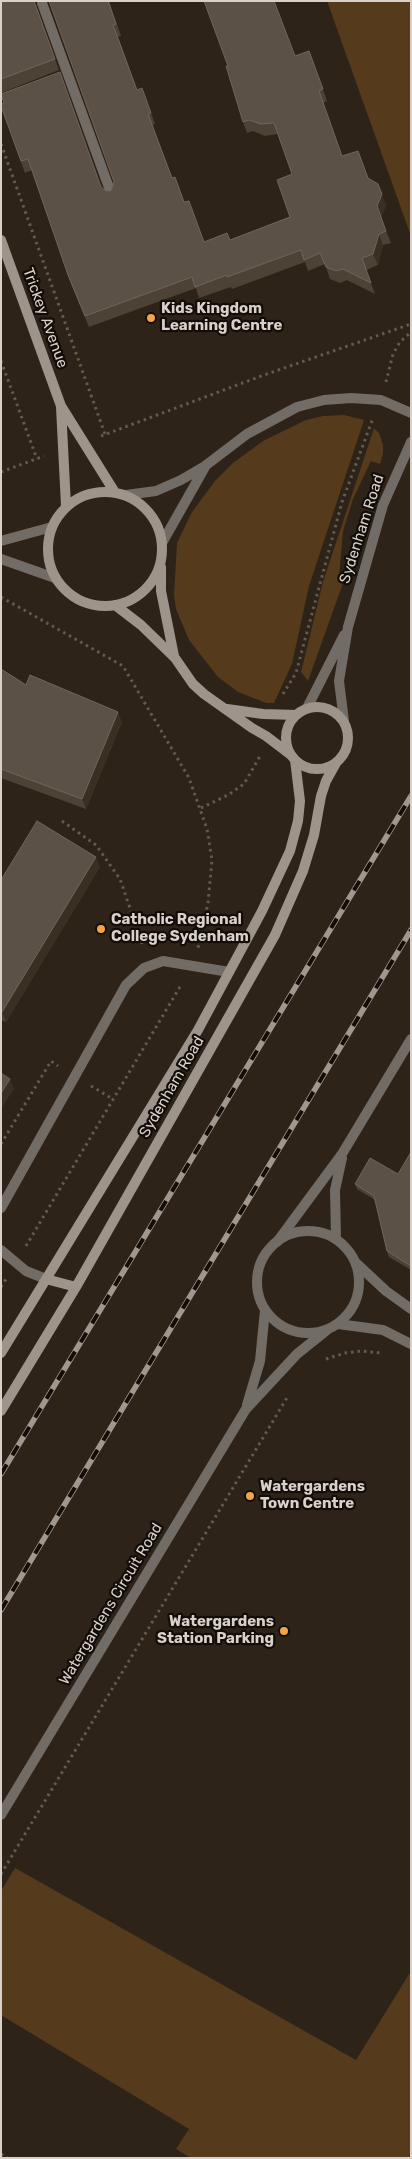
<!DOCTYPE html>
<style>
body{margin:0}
#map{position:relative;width:412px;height:2159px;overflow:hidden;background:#2e2318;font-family:Rubik,sans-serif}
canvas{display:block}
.frame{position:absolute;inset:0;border:2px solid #d8d0c9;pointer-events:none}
</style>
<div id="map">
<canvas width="412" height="2159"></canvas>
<div class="frame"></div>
</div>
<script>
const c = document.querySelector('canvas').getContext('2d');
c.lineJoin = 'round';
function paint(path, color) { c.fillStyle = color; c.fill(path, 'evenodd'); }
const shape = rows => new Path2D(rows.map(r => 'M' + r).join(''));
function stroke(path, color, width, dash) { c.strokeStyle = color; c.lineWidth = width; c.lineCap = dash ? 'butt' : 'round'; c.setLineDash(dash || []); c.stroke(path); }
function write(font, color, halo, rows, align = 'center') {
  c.font = font + ' Rubik,sans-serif'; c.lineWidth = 4.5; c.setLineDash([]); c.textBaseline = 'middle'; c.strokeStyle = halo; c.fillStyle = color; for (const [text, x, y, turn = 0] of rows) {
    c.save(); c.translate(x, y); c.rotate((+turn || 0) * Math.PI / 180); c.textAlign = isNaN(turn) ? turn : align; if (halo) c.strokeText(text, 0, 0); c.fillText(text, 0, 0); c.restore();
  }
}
paint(shape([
 [327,1,411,1,411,236],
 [344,415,364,420,309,586,292,664,274,703,266,703,238,692,218,677,189,640,176,609,174,595,177,543,192,512,215,481,233,463,263,441,306,420,323,416],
 [374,428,379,433,383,445,383,454,380,464,371,461,353,499,343,531,339,577,342,580,342,586,308,681,301,672,323,582],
 [15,1868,356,2060,411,1971,411,2158,191,2158,176,2149,189,2129,1,2015,1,1891]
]), '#553a1c');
stroke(shape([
 [1,144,105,434],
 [1,361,37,459],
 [386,382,393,354,400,342,411,332],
 [101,436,264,375,411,324],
 [1,472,44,456],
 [1,597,123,666,189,778,207,829,212,860,208,903,198,948],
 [283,694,296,673,342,502,373,418],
 [201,808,228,795,244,784,260,756],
 [62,821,96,845,120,879,143,946],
 [91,1086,113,1099],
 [1,1144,51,1061,58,1066],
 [26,1246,181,985],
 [1,1287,6,1279],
 [326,1359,345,1353,361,1351,381,1353],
 [1,1874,288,1396],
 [1,2154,7,2158]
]), '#645a50', 3, [2.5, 4]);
stroke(shape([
 [42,3,112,196],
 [1,1208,126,985,144,968,163,961,229,972],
 [336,1239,335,1190,342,1158],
 [277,1242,342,1154,411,1039],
 [1,1250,26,1271,46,1279]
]), '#726c66', 10);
stroke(shape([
 [126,495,156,491,181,480,205,466,247,434,297,407,324,400,351,398,381,400,411,413],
 [1,541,52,527],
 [162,543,205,467],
 [1,559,55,578],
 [307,708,344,635],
 [344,721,339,681,348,627,383,505,411,442],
 '257 1282a51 51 0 1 1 102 0a51 51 0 1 1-102 0Z',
 [355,1262,386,1291,411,1309],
 [338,1324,383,1330,411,1344],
 [247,1405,260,1361,265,1310],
 [1,1815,246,1409,297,1354,327,1330]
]), '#726c66', 10);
stroke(shape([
 [1,240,61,406,114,491],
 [61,407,66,506],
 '48 549a57 57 0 1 1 114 0a57 57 0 1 1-114 0Z',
 [161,567,161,591,174,656],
 [115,605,141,625,175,658,193,684,204,694,252,728,266,736,291,755],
 '286 738a31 31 0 1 1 62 0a31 31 0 1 1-62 0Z',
 [227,709,263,714,296,715],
 [46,1279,76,1287],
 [1,1353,198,1030,262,911,290,851,298,821,300,801,295,760],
 [1,1411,76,1287,275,935,303,871,314,835,321,796,326,781,336,763]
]), '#9d948b', 10);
const rail = shape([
 [1,1474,411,796],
 [1,1610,411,930]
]);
stroke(rail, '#a0978e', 5.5);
stroke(rail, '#120d09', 4, [11]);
paint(shape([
 [1,1,36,5,59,70,1,93],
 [109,1,121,36,118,37,137,90,142,88,155,124,152,125,172,178,204,242,230,240,290,217,292,174,278,134,265,136,253,131,247,133,243,122,295,56,309,51,327,101,323,103,342,156,368,178,386,205,381,218,391,243,383,245,378,265,366,270,375,294,347,280,340,283,330,279,325,264,308,271,305,262,232,289,231,287,199,298,196,288,89,327,72,286,32,170,25,173,1,106,106,191,111,191,114,182],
 [1,669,26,685,122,722,86,809,1,778],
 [100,867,6,1022,1,1020,1,880],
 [411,1152,411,1270,389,1257,387,1251,375,1200,357,1189,355,1184,398,1174]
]), '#4c4236');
paint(shape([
 [382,194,386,205,381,218,377,206],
 [379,234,383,245,378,265,373,254],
 [118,712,122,722,86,809,82,799],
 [96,857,100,867,6,1022,2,1012],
 [10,1079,14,1089,1,1109,1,1093]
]), '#3a2f23');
const building = shape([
 [1,1,34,1,55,59,1,79,1,1],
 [49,1,108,1,116,24,113,25,137,90,142,88,151,113,148,114,172,178,175,177,184,202,189,201,204,242,227,233,230,240,290,217,277,180,292,174,274,123,261,124,249,120,243,122,226,66,228,66,204,1,274,1,295,56,309,51,323,89,319,91,342,156,358,151,368,178,378,184,382,194,377,206,386,231,379,234,373,254,362,258,371,283,343,269,336,271,326,267,320,253,304,260,301,250,227,277,227,275,195,287,192,277,85,316,68,275,28,159,21,161,1,106,1,104,4,103,1,94,60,72,101,187,106,191,111,191,114,182,49,1],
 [1,669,26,685,30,675,118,712,82,799,1,769,1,669],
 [37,821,96,857,2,1012,1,1012,1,880,37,821],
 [1,1073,10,1079,1,1093,1,1073],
 [411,1152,411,1266,387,1251,374,1196,355,1184,370,1158,398,1174,411,1152]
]);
paint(building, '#5c5146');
stroke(building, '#6f655a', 1);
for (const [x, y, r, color] of [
 [151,318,5,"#f3a443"],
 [101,929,5,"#f3a443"],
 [250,1496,5,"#f3a443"],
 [284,1631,5,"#f3a443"]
]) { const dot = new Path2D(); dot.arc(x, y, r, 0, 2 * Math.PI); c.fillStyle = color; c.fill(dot); stroke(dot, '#120d09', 2); }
write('bold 15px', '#d8d0c9', '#120d09', [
 ["Kids Kingdom",161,309],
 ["Learning Centre",161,326],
 ["Catholic Regional",111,920],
 ["College Sydenham",111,937],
 ["Watergardens",260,1487],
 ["Town Centre",260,1504],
 ["Watergardens",274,1622,"right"],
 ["Station Parking",274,1639,"right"]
], 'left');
write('15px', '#d8d0c9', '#120d09', [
 ["Trickey Avenue",45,318,70],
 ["Sydenham Road",362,529,-72],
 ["Sydenham Road",172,1087,-60],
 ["Watergardens Circuit Road",111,1604,-59]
]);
</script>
